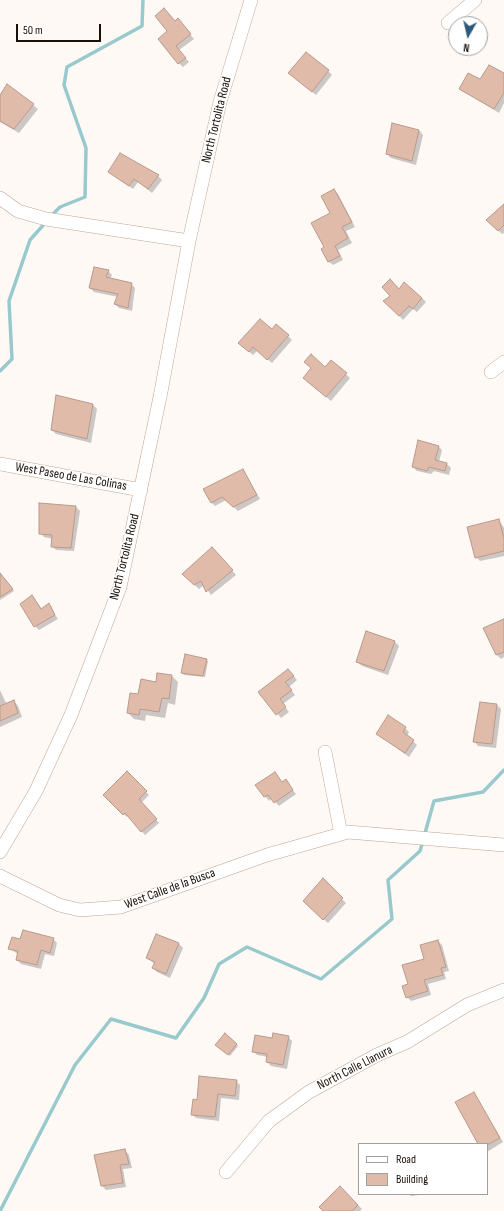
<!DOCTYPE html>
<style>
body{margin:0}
#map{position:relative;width:504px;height:1211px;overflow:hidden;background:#fff9f5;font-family:"Sofia Sans Condensed",sans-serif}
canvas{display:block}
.legend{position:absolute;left:358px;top:1143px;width:130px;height:52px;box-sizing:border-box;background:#fff;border:1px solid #a39f9d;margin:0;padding:5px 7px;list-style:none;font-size:12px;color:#191009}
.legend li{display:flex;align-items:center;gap:8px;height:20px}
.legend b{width:20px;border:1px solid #a39f9d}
.north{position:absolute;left:448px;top:16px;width:40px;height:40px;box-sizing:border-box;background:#fff;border:1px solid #a39f9d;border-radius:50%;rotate:188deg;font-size:11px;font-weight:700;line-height:16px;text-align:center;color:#191009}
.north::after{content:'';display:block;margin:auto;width:14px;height:18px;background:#2d5a7a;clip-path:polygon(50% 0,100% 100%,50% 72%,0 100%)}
.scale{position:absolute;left:16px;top:24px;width:85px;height:18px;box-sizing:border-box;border:2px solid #191009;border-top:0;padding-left:5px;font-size:12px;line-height:14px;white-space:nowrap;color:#191009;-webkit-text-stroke:3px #fff;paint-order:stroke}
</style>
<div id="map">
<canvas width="504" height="1211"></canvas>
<ul class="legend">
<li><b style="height:5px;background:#fff"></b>Road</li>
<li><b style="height:11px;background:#e1bba9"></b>Building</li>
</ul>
<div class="north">N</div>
<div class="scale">50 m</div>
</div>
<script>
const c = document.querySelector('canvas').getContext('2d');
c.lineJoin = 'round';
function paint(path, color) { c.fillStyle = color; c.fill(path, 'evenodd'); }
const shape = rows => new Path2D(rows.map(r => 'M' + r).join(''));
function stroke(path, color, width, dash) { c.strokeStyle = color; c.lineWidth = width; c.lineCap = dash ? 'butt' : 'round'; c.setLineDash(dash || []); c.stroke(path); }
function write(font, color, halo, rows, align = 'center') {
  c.font = font + ' "Sofia Sans Condensed",sans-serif'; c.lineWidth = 3; c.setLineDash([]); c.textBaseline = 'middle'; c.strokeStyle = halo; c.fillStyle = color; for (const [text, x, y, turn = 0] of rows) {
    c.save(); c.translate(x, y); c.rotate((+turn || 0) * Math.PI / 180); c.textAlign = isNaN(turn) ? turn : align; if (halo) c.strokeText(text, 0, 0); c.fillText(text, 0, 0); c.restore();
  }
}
paint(shape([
 [175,22,182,24,194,39,179,50,189,62,183,67,179,63,168,31],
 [328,71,332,75,316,95,294,77],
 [504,74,504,103,499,113,460,89],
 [8,86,38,109,19,133,0,122,0,96],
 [419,130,423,135,416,165,391,158,387,154],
 [109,172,158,176,162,180,152,193,138,182,133,189],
 [334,190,338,194,355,227,346,231,352,243,338,250,343,260,333,265,328,261,325,248],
 [504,205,504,233,502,234,492,224],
 [108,271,112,275,110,279,131,284,135,288,132,311,119,308,115,304,118,297,94,292,90,288],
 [399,290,422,298,426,302,417,312,413,309,403,320,385,301],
 [272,331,288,336,292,340,272,363,257,351,253,355,244,347],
 [331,361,350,378,331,401,308,382],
 [93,405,97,409,91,443,56,434,52,430],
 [438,446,442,450,439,462,447,464,451,468,449,475,434,471,431,474,417,471,413,467],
 [243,470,260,499,238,511,226,500,215,506,211,502],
 [40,504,76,507,80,511,74,551,56,550,52,546,53,539,44,537,40,533],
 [499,520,504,528,504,556,480,561,476,557],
 [216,552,236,575,211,595,204,585,199,589,183,574],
 [0,577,3,578,14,591,0,600],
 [32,596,42,609,48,605,58,619,39,630,35,626],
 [504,620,504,657,501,659,497,655,485,629],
 [367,633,395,642,399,646,388,675,362,666,357,662],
 [206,660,208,661,205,677,184,675,182,673],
 [158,674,172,676,178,682,175,705,168,703,165,718,146,715,145,721,134,719,128,713,139,696,156,683],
 [292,674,297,680,289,687,295,695,283,704,289,712,281,718,260,692],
 [0,690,7,705,14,701,18,706,22,717,0,727],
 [497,705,501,709,496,748,478,746,474,741],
 [405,728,409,732,407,736,417,745,409,757,377,734],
 [127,773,149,795,141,803,159,823,145,835,128,816,127,817,104,795],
 [286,781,296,794,279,806,272,798,269,801,257,786,282,783],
 [323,880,346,903,328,923,308,905],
 [157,935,179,944,183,948,170,978,157,972,153,968,155,964,147,958],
 [53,939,57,943,54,956,45,954,41,969,21,964,17,960,18,954,10,949,21,940],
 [438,941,442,945,449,971,444,972,446,979,428,984,431,995,411,1001,407,997,409,985],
 [225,1035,238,1046,230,1056,218,1046],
 [288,1037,292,1041,287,1069,271,1066,267,1062,268,1057,257,1055,253,1051,272,1039],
 [236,1081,240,1085,239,1100,221,1098,219,1121,196,1118,192,1114,197,1101],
 [474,1093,503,1142,487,1152,487,1144,479,1144],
 [125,1150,129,1155,132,1168,123,1169,126,1187,106,1190,102,1186],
 [340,1187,362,1209,360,1211,325,1211],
 [409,1194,426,1194,411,1196]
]), '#0003');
stroke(shape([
 [51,216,60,207,85,197,86,148,64,85,67,67,142,26,143,0],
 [0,371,12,359,9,301,30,240,46,222],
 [0,1211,75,1065,111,1019,176,1038,204,998,219,964,247,947,321,979,392,919,388,880,420,851,434,801,483,792,504,770]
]), '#98c9cc', 3.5);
const building = shape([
 [164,8,175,21,178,18,191,34,176,46,186,58,178,64,158,39,167,31,155,16,164,8],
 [306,52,329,70,312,92,288,73,306,52],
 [489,65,504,73,504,93,494,109,459,89,468,73,480,79,489,65],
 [7,84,34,104,14,129,0,121,0,95,7,84],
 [392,123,419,130,412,161,386,154,392,123],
 [120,153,159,175,148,189,134,179,129,186,108,172,120,153],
 [334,189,352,222,342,227,348,238,335,246,340,256,328,262,321,249,324,247,311,223,330,213,321,196,334,189],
 [504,204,504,225,498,231,486,220,504,204],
 [94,267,109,270,106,277,132,283,128,308,114,304,118,294,89,288,94,267],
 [390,279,399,289,404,282,422,298,413,309,409,306,399,316,383,301,390,296,382,287,390,279],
 [260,319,272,329,276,324,289,335,267,360,253,347,249,352,238,343,260,319],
 [311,354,325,367,331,360,347,373,326,397,303,378,311,368,304,362,311,354],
 [56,395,93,404,87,439,51,430,56,395],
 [418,440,439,446,435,460,447,463,445,471,429,467,427,471,412,467,418,440],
 [243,469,257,495,233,507,222,497,211,503,203,489,243,469],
 [39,503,76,506,71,548,51,547,52,535,39,534,39,503],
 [499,519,504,538,504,551,475,558,467,527,499,519],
 [212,547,233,570,206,592,201,581,194,585,182,574,212,547],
 [0,573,13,589,0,597,0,573],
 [32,595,41,609,49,603,55,615,34,627,20,604,32,595],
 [504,619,504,652,496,655,483,628,504,619],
 [366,631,395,641,384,671,356,662,366,631],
 [185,654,207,659,203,676,181,673,185,654],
 [288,669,294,676,285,682,292,690,280,699,286,707,276,715,258,692,288,669],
 [157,673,172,675,169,699,162,698,159,712,140,709,139,715,127,713,130,693,138,694,141,679,156,682,157,673],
 [14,700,18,713,0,721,0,706,14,700],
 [480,702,497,704,492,744,473,742,480,702],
 [388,715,406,727,403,732,414,740,405,753,376,734,388,715],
 [127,771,147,791,139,799,157,819,141,832,125,813,123,815,103,795,127,771],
 [275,772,282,782,286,779,293,790,274,803,268,795,264,797,255,785,275,772],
 [323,878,343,898,323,920,303,901,323,878],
 [23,930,54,938,50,953,41,950,37,965,16,960,18,951,8,949,12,937,20,939,23,930],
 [156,934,179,943,166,974,152,968,155,962,146,958,156,934],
 [438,940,446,967,441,968,443,975,424,980,428,991,406,998,402,986,408,984,402,965,424,959,420,945,438,940],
 [225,1033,237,1044,228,1055,215,1045,225,1033],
 [273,1033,289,1036,283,1065,266,1062,267,1054,252,1052,255,1035,272,1038,273,1033],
 [199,1076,237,1080,235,1096,218,1094,215,1117,191,1115,193,1099,197,1100,199,1076],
 [474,1092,500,1138,489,1144,478,1144,455,1102,474,1092],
 [125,1149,129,1164,120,1165,123,1183,101,1186,94,1155,125,1149],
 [340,1186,358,1205,352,1211,323,1211,319,1207,340,1186]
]);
paint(building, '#e1bba9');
stroke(building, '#b89a8c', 1);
const minor = shape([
 [448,23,475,0],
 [0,198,18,211,46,219,189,241],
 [491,372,504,362],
 [0,464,141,490],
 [325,752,341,834],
 [0,852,36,791,71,715,120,587,160,397,189,241,220,102,251,0],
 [0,876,59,905,80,910,121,907,267,855,348,832,504,845],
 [226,1172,269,1121,309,1092,377,1055,407,1042,467,1005,504,990]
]);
stroke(minor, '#bfa592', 14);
stroke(minor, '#fff', 13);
write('13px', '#191009', '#fff', [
 ["North Tortolita Road",217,120,-76],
 ["West Paseo de Las Colinas",71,477,10],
 ["North Tortolita Road",125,557,-76],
 ["West Calle de la Busca",170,889,-20],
 ["North Calle Llanura",355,1068,-27]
]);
</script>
